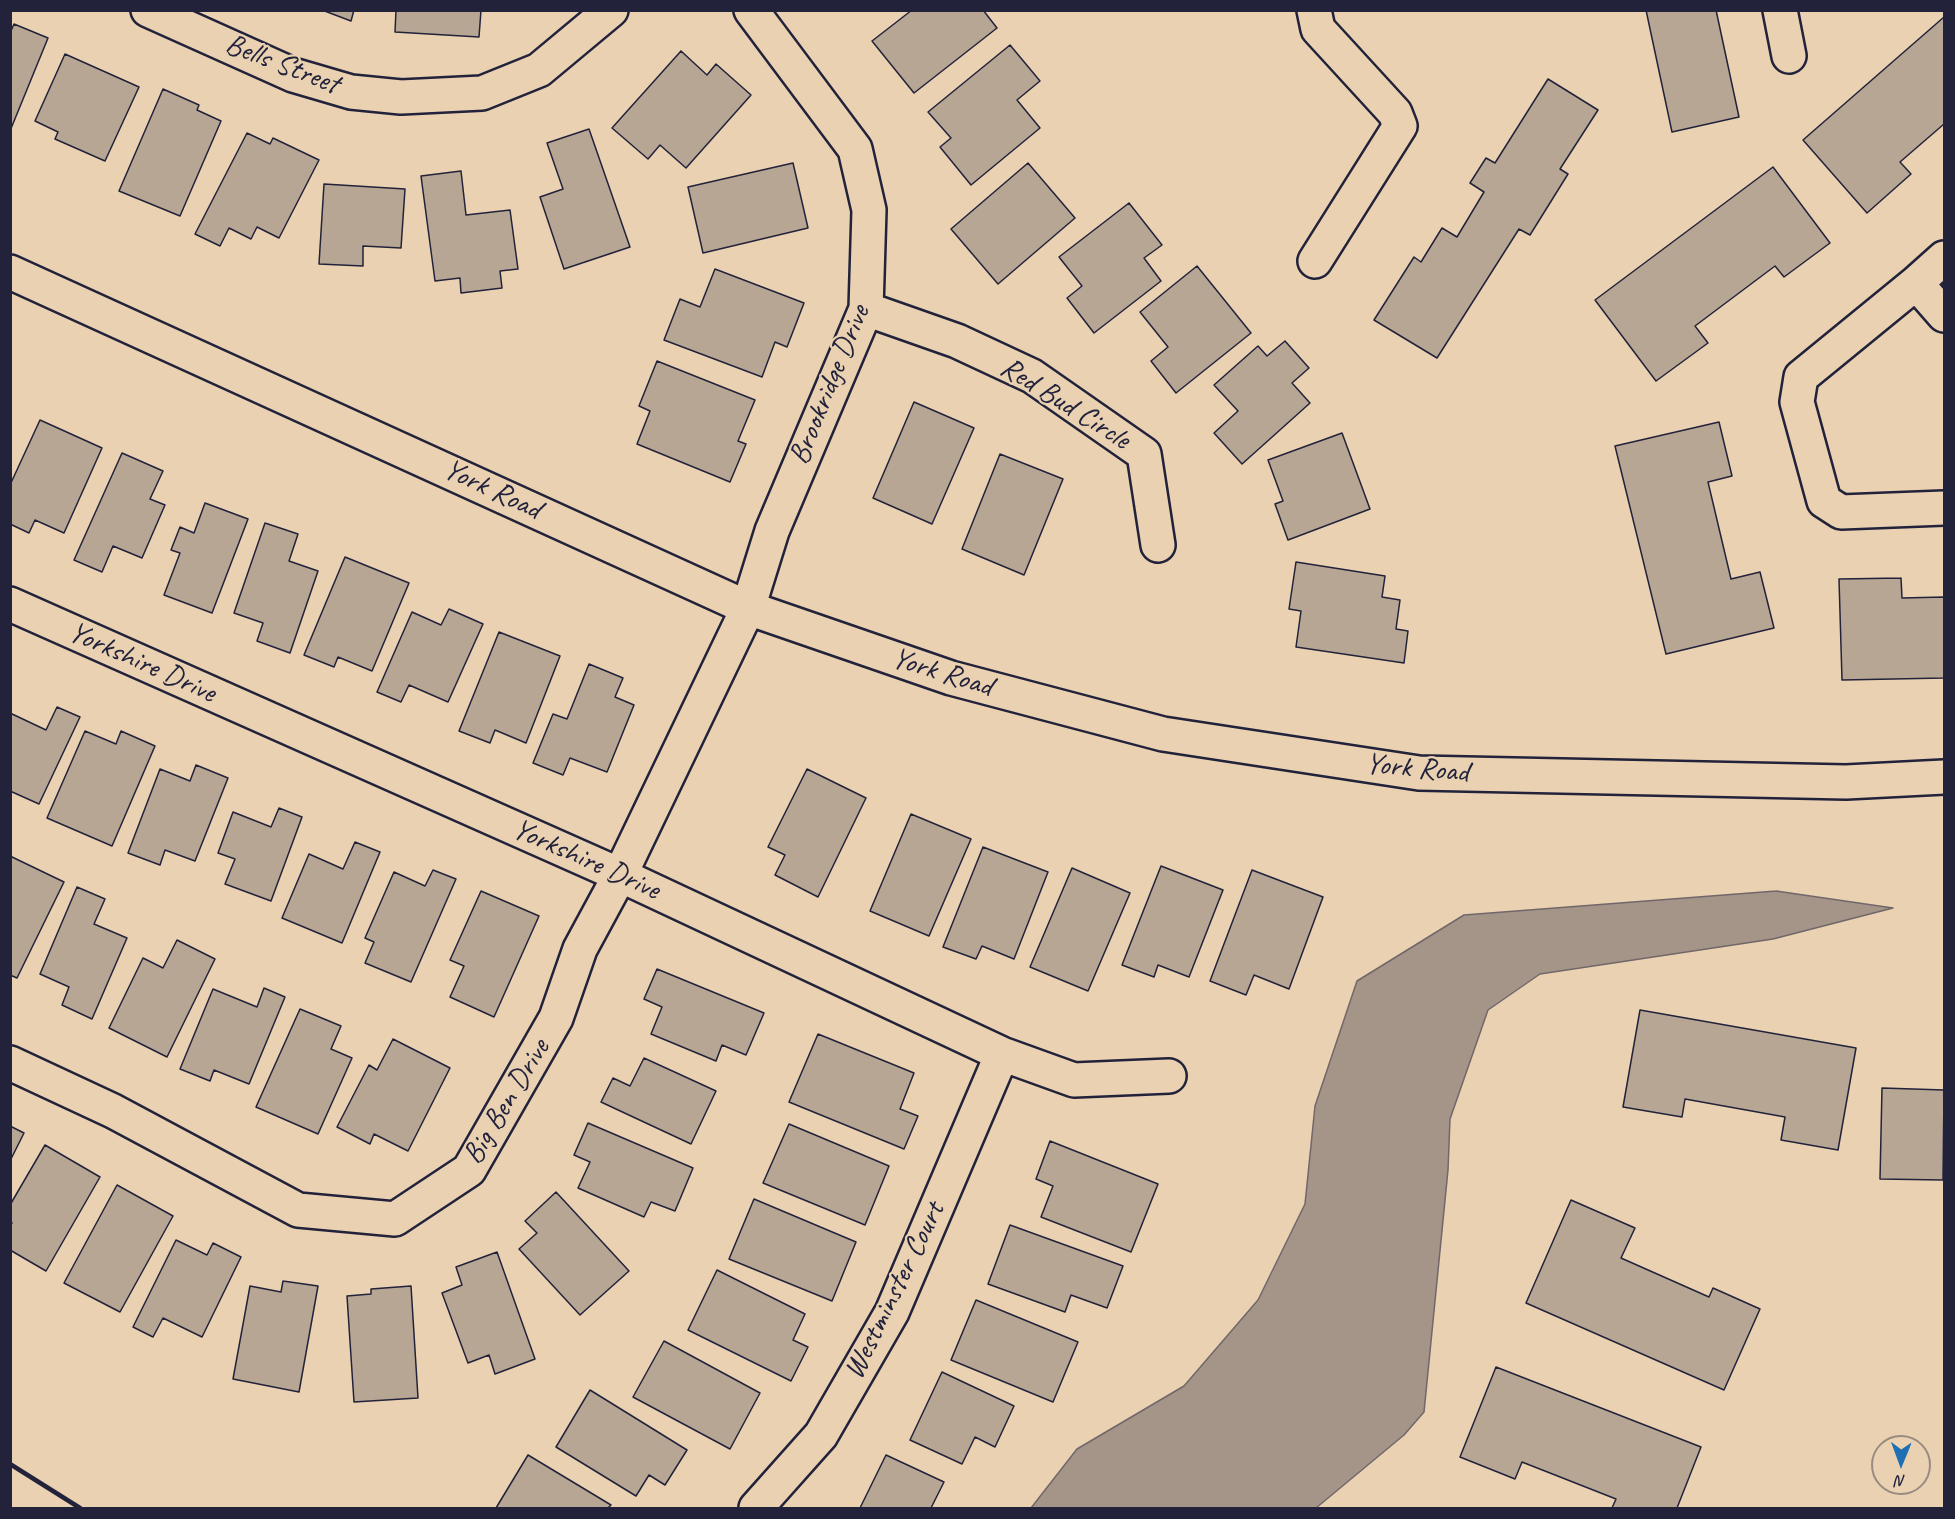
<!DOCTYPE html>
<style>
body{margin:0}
#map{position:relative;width:1955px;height:1519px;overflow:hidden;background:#e9d1b1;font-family:Caveat,sans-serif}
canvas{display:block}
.frame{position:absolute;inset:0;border:12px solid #22223b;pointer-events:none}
.north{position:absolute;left:1871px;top:1435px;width:60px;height:60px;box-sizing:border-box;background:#e9d1b1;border:2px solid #998b82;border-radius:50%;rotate:181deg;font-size:16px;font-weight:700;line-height:24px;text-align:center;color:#22223b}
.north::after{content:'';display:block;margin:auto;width:21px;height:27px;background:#1f6fb2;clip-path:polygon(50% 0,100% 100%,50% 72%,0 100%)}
</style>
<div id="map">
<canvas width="1955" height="1519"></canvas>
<div class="frame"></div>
<div class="north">N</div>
</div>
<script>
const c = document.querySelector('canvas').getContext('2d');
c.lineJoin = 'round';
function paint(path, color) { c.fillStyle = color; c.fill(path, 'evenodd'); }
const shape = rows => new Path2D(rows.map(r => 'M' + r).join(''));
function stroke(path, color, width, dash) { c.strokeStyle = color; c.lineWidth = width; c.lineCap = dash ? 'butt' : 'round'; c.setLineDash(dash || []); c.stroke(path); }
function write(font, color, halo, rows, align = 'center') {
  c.font = font + ' Caveat,sans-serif'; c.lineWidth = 4.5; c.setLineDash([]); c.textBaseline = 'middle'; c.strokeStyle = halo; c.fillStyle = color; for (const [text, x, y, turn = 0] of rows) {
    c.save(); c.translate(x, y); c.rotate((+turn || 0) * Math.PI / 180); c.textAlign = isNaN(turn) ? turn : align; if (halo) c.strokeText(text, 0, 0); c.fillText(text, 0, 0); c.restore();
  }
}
const water = shape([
 [1776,891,1893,908,1773,939,1540,974,1488,1010,1450,1119,1448,1170,1424,1412,1404,1435,1316,1508,1031,1508,1077,1449,1184,1386,1258,1300,1305,1204,1315,1106,1357,981,1464,915,1776,891]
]);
paint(water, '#a59589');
stroke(water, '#71676a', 1.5);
const building = shape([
 [322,10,354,10,351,21,322,10],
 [396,10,481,10,479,37,395,32,396,10],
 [912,10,983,10,997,28,914,93,872,41,912,10],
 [1646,10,1716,10,1739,117,1672,132,1646,10],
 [1944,17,1944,124,1900,162,1911,174,1867,213,1803,140,1944,17],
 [14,24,48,38,10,131,10,33,14,24],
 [1010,45,1040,81,1017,100,1040,128,971,185,940,147,951,138,928,112,1010,45],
 [681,51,707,75,716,64,751,95,686,168,660,145,648,159,612,128,681,51],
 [65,54,139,87,105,161,55,139,58,132,35,121,65,54],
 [1548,79,1598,110,1560,169,1568,174,1530,235,1519,229,1437,358,1374,320,1414,257,1421,262,1442,228,1457,237,1484,192,1470,183,1486,158,1495,163,1548,79],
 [163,89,199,105,197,110,221,121,180,216,119,191,163,89],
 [589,129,630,247,564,269,540,197,563,189,547,143,589,129],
 [247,133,270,144,273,138,319,160,279,238,257,227,251,239,229,228,220,246,195,234,247,133],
 [793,163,808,228,703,253,688,187,793,163],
 [1028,163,1075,218,998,284,951,229,1028,163],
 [1773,167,1830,243,1784,277,1775,266,1695,326,1708,343,1656,381,1595,300,1773,167],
 [461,171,466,215,510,210,518,269,500,271,502,288,461,293,460,278,435,281,421,176,461,171],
 [324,184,405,189,401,248,363,246,363,266,319,264,324,184],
 [1129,203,1162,245,1144,258,1161,281,1094,333,1067,298,1082,286,1059,257,1129,203],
 [1197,266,1251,333,1176,393,1151,361,1168,347,1140,312,1197,266],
 [715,269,804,303,787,347,775,342,762,377,664,340,680,299,700,307,715,269],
 [1285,341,1309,368,1292,383,1310,403,1242,464,1214,433,1238,411,1214,385,1258,346,1267,356,1285,341],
 [657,361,755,400,738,441,746,444,730,482,637,444,650,411,639,406,657,361],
 [914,402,974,428,932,524,873,498,914,402],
 [40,420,102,448,64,533,35,520,29,533,10,524,10,485,40,420],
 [1719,422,1732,476,1708,482,1731,579,1760,572,1774,628,1666,654,1615,446,1719,422],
 [1342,433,1370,509,1288,540,1275,504,1283,501,1268,460,1342,433],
 [122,453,163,471,150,499,165,505,142,558,113,546,102,572,74,560,122,453],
 [1000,454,1063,479,1024,575,962,549,1000,454],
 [205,503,248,519,212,613,164,595,180,553,171,550,180,527,194,533,205,503],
 [265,523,298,534,289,561,318,571,290,653,257,641,263,623,234,613,265,523],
 [345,557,409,583,372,671,338,657,334,667,304,655,345,557],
 [1296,562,1385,576,1382,597,1400,600,1396,629,1408,631,1404,663,1296,647,1301,611,1289,609,1296,562],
 [1901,578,1902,598,1944,597,1944,678,1842,680,1839,579,1901,578],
 [449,609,483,624,448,702,409,685,401,702,377,692,412,612,441,625,449,609],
 [499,632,560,656,526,743,495,730,490,743,459,731,499,632],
 [589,664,623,678,615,697,634,705,607,772,570,758,563,775,533,763,553,714,567,719,589,664],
 [57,707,80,717,39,804,10,791,10,713,46,730,57,707],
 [85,731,116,744,121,731,155,746,112,846,47,818,85,731],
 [196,765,228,778,195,861,165,850,160,865,128,853,160,769,190,781,196,765],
 [807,769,866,798,818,897,775,875,785,855,768,847,807,769],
 [279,808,302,817,271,901,225,884,235,859,218,853,233,812,271,827,279,808],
 [911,814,971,839,929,936,870,911,911,814],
 [355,842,380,852,342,943,282,918,309,854,343,869,355,842],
 [983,847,1048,872,1014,959,982,946,976,959,943,947,983,847],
 [10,856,64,882,17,978,10,975,10,856],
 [1161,866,1223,890,1189,977,1158,965,1154,977,1122,965,1161,866],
 [1072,868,1130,893,1088,991,1030,967,1072,868],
 [433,870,456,879,411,982,365,963,374,942,365,938,394,872,425,886,433,870],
 [1252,870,1323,897,1289,989,1254,975,1246,995,1210,981,1252,870],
 [77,887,105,899,94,924,127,938,92,1019,62,1005,69,987,40,974,77,887],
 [481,891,539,916,494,1017,450,997,464,966,450,960,481,891],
 [177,940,215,959,167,1057,109,1028,143,958,163,968,177,940],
 [657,969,764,1013,746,1055,722,1045,716,1061,651,1034,662,1007,644,999,657,969],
 [264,988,285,997,249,1084,214,1070,210,1081,180,1069,213,989,257,1007,264,988],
 [300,1009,341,1026,331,1049,352,1058,318,1134,256,1107,300,1009],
 [1640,1010,1856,1048,1838,1150,1781,1140,1785,1117,1685,1099,1682,1117,1623,1107,1640,1010],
 [818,1034,914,1073,900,1109,918,1116,904,1149,789,1102,818,1034],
 [393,1039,450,1068,408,1151,374,1134,370,1144,337,1127,369,1065,377,1070,393,1039],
 [644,1058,716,1091,691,1144,601,1102,613,1078,630,1086,644,1058],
 [1882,1088,1944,1090,1943,1180,1880,1179,1882,1088],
 [588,1123,693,1168,675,1211,651,1202,644,1217,578,1188,590,1162,574,1155,588,1123],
 [789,1124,889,1166,865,1225,763,1183,789,1124],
 [10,1126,24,1133,10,1161,10,1126],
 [1050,1141,1158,1184,1131,1252,1041,1217,1053,1186,1036,1179,1050,1141],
 [45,1145,100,1177,46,1271,10,1250,10,1227,12,1223,10,1222,10,1205,45,1145],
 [117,1185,173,1216,120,1312,64,1283,117,1185],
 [556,1192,629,1271,580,1315,519,1249,537,1233,525,1221,556,1192],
 [754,1199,856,1242,832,1301,729,1259,754,1199],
 [1571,1200,1635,1228,1621,1258,1709,1297,1713,1288,1760,1309,1724,1390,1526,1303,1571,1200],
 [1010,1225,1123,1266,1107,1308,1071,1295,1065,1312,988,1284,1010,1225],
 [176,1240,207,1255,213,1243,241,1257,202,1337,163,1318,153,1337,133,1327,176,1240],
 [497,1252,535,1359,495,1374,489,1355,468,1363,442,1293,462,1285,456,1267,497,1252],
 [717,1270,805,1314,793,1340,808,1347,791,1381,688,1330,717,1270],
 [283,1281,318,1286,299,1392,233,1379,250,1286,281,1292,283,1281],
 [411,1286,418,1398,354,1402,347,1296,371,1294,371,1289,411,1286],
 [976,1300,1078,1342,1053,1402,951,1360,976,1300],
 [664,1341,760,1393,730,1449,633,1397,664,1341],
 [1496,1367,1701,1447,1677,1508,1612,1508,1616,1499,1522,1462,1515,1479,1460,1457,1496,1367],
 [942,1372,1014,1406,995,1447,975,1437,962,1464,910,1440,942,1372],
 [590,1390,687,1450,665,1485,649,1475,636,1496,556,1447,590,1390],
 [528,1455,611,1505,608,1508,496,1508,528,1455],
 [886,1455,944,1482,931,1508,860,1508,886,1455]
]);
paint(building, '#b7a693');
stroke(building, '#22223b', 1.5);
const minor = shape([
 [148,10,293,75,351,92,401,97,482,93,539,70,611,10],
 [1314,10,1318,29,1395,113,1400,126,1315,261],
 [1780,10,1789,56],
 [1944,258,1916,283,1944,315],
 [10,272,748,608,951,678,1163,734,1419,773,1846,782,1944,777],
 [1916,283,1801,377,1797,402,1824,501,1841,512,1944,508],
 [866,309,957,341,1032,376,1144,454,1158,545],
 [10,604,620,875,1002,1054,1074,1080,1169,1076],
 [10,1063,113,1111,298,1210,395,1219,469,1170,556,1018,580,949,620,875,748,608,772,531,866,309,869,210,855,149,751,10],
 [756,1508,821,1435,892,1312,1002,1054]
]);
stroke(minor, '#22223b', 38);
stroke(minor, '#e9d1b1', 33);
stroke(shape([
 [10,1464,80,1508]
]), '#22223b', 4.5);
write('30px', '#22223b', '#e9d1b1', [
 ["Bells Street",282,65,21],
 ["Brookridge Drive",830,385,-68],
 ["Red Bud Circle",1065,404,32],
 ["York Road",492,490,25],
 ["Yorkshire Drive",142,663,24],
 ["York Road",942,673,17],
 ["York Road",1417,769,5],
 ["Yorkshire Drive",586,860,24],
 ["Big Ben Drive",507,1102,-59],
 ["Westminster Court",895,1291,-64]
]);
</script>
